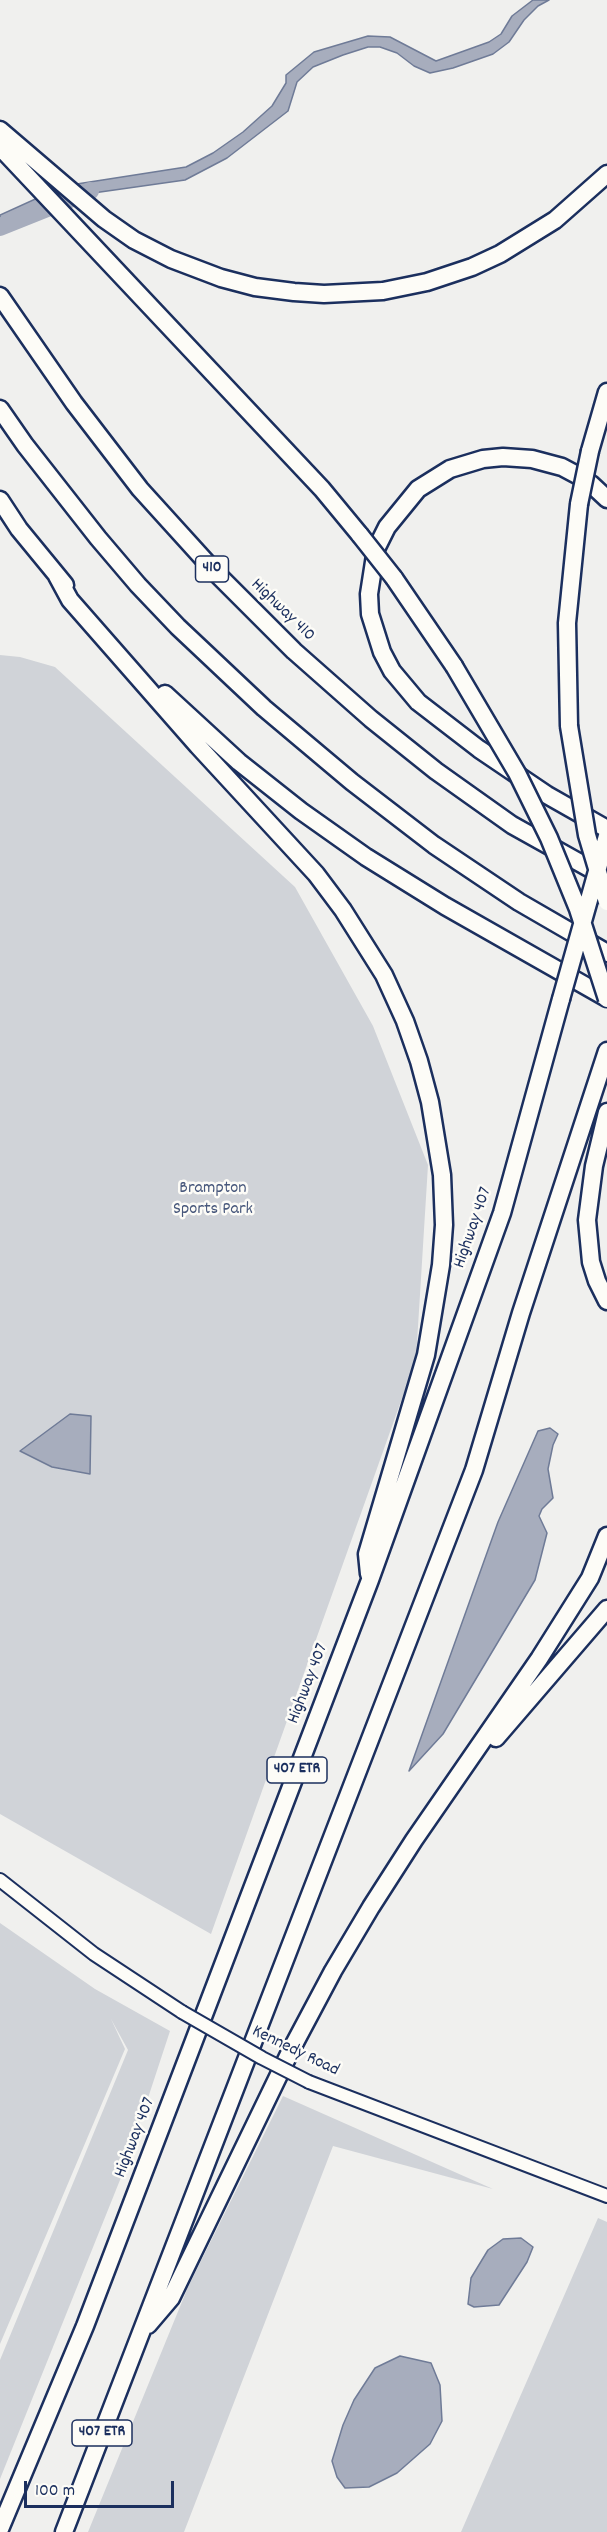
<!DOCTYPE html>
<style>
body{margin:0}
#map{position:relative;width:607px;height:2532px;overflow:hidden;background:#f0f0ee;font-family:Dekko,sans-serif}
canvas{display:block}
.scale{position:absolute;left:24px;top:2481px;width:150px;height:27px;box-sizing:border-box;border:3px solid #1b2f5e;border-top:0;padding-left:8px;font-size:18px;line-height:21px;white-space:nowrap;color:#1b2f5e;-webkit-text-stroke:4px #fdfcf7;paint-order:stroke}
</style>
<div id="map">
<canvas width="607" height="2532"></canvas>
<div class="scale">100 m</div>
</div>
<script>
const c = document.querySelector('canvas').getContext('2d');
c.lineJoin = 'round';
function paint(path, color) { c.fillStyle = color; c.fill(path, 'evenodd'); }
const shape = rows => new Path2D(rows.map(r => 'M' + r).join(''));
function stroke(path, color, width, dash) { c.strokeStyle = color; c.lineWidth = width; c.lineCap = dash ? 'butt' : 'round'; c.setLineDash(dash || []); c.stroke(path); }
function write(font, color, halo, rows, align = 'center') {
  c.font = font + ' Dekko,sans-serif'; c.lineWidth = 5; c.setLineDash([]); c.textBaseline = 'middle'; c.strokeStyle = halo; c.fillStyle = color; for (const [text, x, y, turn = 0] of rows) {
    c.save(); c.translate(x, y); c.rotate((+turn || 0) * Math.PI / 180); c.textAlign = isNaN(turn) ? turn : align; if (halo) c.strokeText(text, 0, 0); c.fillText(text, 0, 0); c.restore();
  }
}
paint(shape([
 [0,655,20,657,55,667,295,887,373,1026,428,1165,416,1359,211,1934,0,1814],
 [0,1923,95,1989,170,2031,126,2165,0,2479,0,2360,128,2050,111,2019,125,2049,0,2344],
 [283,2096,493,2189,333,2146,184,2532,88,2532,188,2287],
 [598,2218,607,2222,607,2532,461,2532]
]), '#d0d3d8');
const water = shape([
 [533,0,549,0,538,6,524,20,509,42,493,54,453,68,430,73,414,66,397,53,380,47,368,47,343,55,313,67,297,82,288,111,227,158,185,180,72,196,19,226,0,233,0,215,64,186,186,167,213,153,243,132,272,106,286,83,286,75,314,52,368,36,390,37,436,61,489,42,501,34,512,16,533,0],
 [70,1414,91,1416,90,1474,52,1467,20,1451,70,1414],
 [550,1428,558,1434,553,1445,548,1469,553,1498,542,1509,539,1516,547,1533,535,1580,443,1734,409,1771,498,1522,538,1431,550,1428],
 [521,2238,533,2247,527,2262,499,2305,474,2307,468,2304,471,2278,488,2250,503,2239,521,2238],
 [400,2356,431,2363,440,2385,442,2421,430,2444,397,2473,369,2487,345,2488,337,2477,332,2461,343,2425,354,2400,375,2368,400,2356]
]);
paint(water, '#a7adbd');
stroke(water, '#6f7b97', 1.5);
stroke(shape([
 [0,227,90,191]
]), '#a7adbd', 18);
const secondary = shape([
 [0,1880,94,1954,182,2012],
 [309,2082,607,2196]
]);
const highway = shape([
 [0,130,104,219,134,240,171,259,221,278,255,287,294,292,324,294,383,291,427,282,472,267,500,254,555,220,607,174],
 [0,147,322,489,360,535],
 [0,296,74,403,140,489,218,575,294,651,371,719,436,771,512,825,607,878],
 [0,409,25,445,98,538,138,585,178,627,264,708,352,782,434,845,519,902,607,953],
 [590,451,607,392],
 [607,499,591,484,577,475,562,467,532,459,503,457,483,459,450,469,418,489,387,527,376,549,369,594,370,614,382,652,392,671,418,702,479,749,547,795,607,829],
 [0,500,19,529,65,585],
 [57,576,70,600,198,746,316,874,343,910,384,975,405,1021,419,1061,430,1102,442,1175,444,1225,441,1265,426,1355,367,1554,369,1574],
 [394,578,454,666],
 [165,694,239,762,301,811,366,857,445,906,607,998],
 [569,726,567,623,579,504],
 [607,1112,594,1166,587,1220,591,1262,597,1281,607,1301],
 [496,1738,607,1609],
 [148,2325,171,2298,291,2050,333,1971,371,1907,414,1840,539,1659,590,1578,607,1536],
 [0,2529,85,2326,370,1580,502,1213,561,999],
 [64,2532,474,1470,521,1313,607,1051]
]);
stroke(secondary, '#1b2f5e', 16);
stroke(highway, '#1b2f5e', 21);
stroke(secondary, '#fdfcf7', 12);
stroke(highway, '#fdfcf7', 16);
const secondaryBridge = shape([
 [182,2012,262,2058,309,2082]
]);
const highwayBridge = shape([
 [579,504,590,451],
 [360,535,394,578],
 [454,666,517,773,549,838,578,909,607,999],
 [569,726,587,835,607,902],
 [561,999,607,836]
]);
stroke(secondaryBridge, '#1b2f5e', 16, []);
stroke(highwayBridge, '#1b2f5e', 21, []);
stroke(secondaryBridge, '#fdfcf7', 12);
stroke(highwayBridge, '#fdfcf7', 16);
for (const [x, y, w] of [
 [212,569,33],
 [297,1770,60],
 [102,2433,60]
]) { const box = new Path2D(); box.roundRect(x - w / 2, y - 13, w, 26, 4.5); c.fillStyle = '#fdfcf7'; c.fill(box); stroke(box, '#1b2f5e', 1.5); }
write('bold 16px', '#1b2f5e', null, [
 ["410",212,569],
 ["407 ETR",297,1770],
 ["407 ETR",102,2433]
]);
write('18px', '#1b2f5e', '#fdfcf7', [
 ["Highway 410",282,611,44],
 ["Highway 407",474,1228,-71],
 ["Highway 407",309,1684,-69],
 ["Kennedy Road",295,2052,26],
 ["Highway 407",136,2138,-69]
]);
write('18px', '#48587c', '#fdfcf7', [
 ["Brampton",213,1190],
 ["Sports Park",213,1211]
]);
</script>
